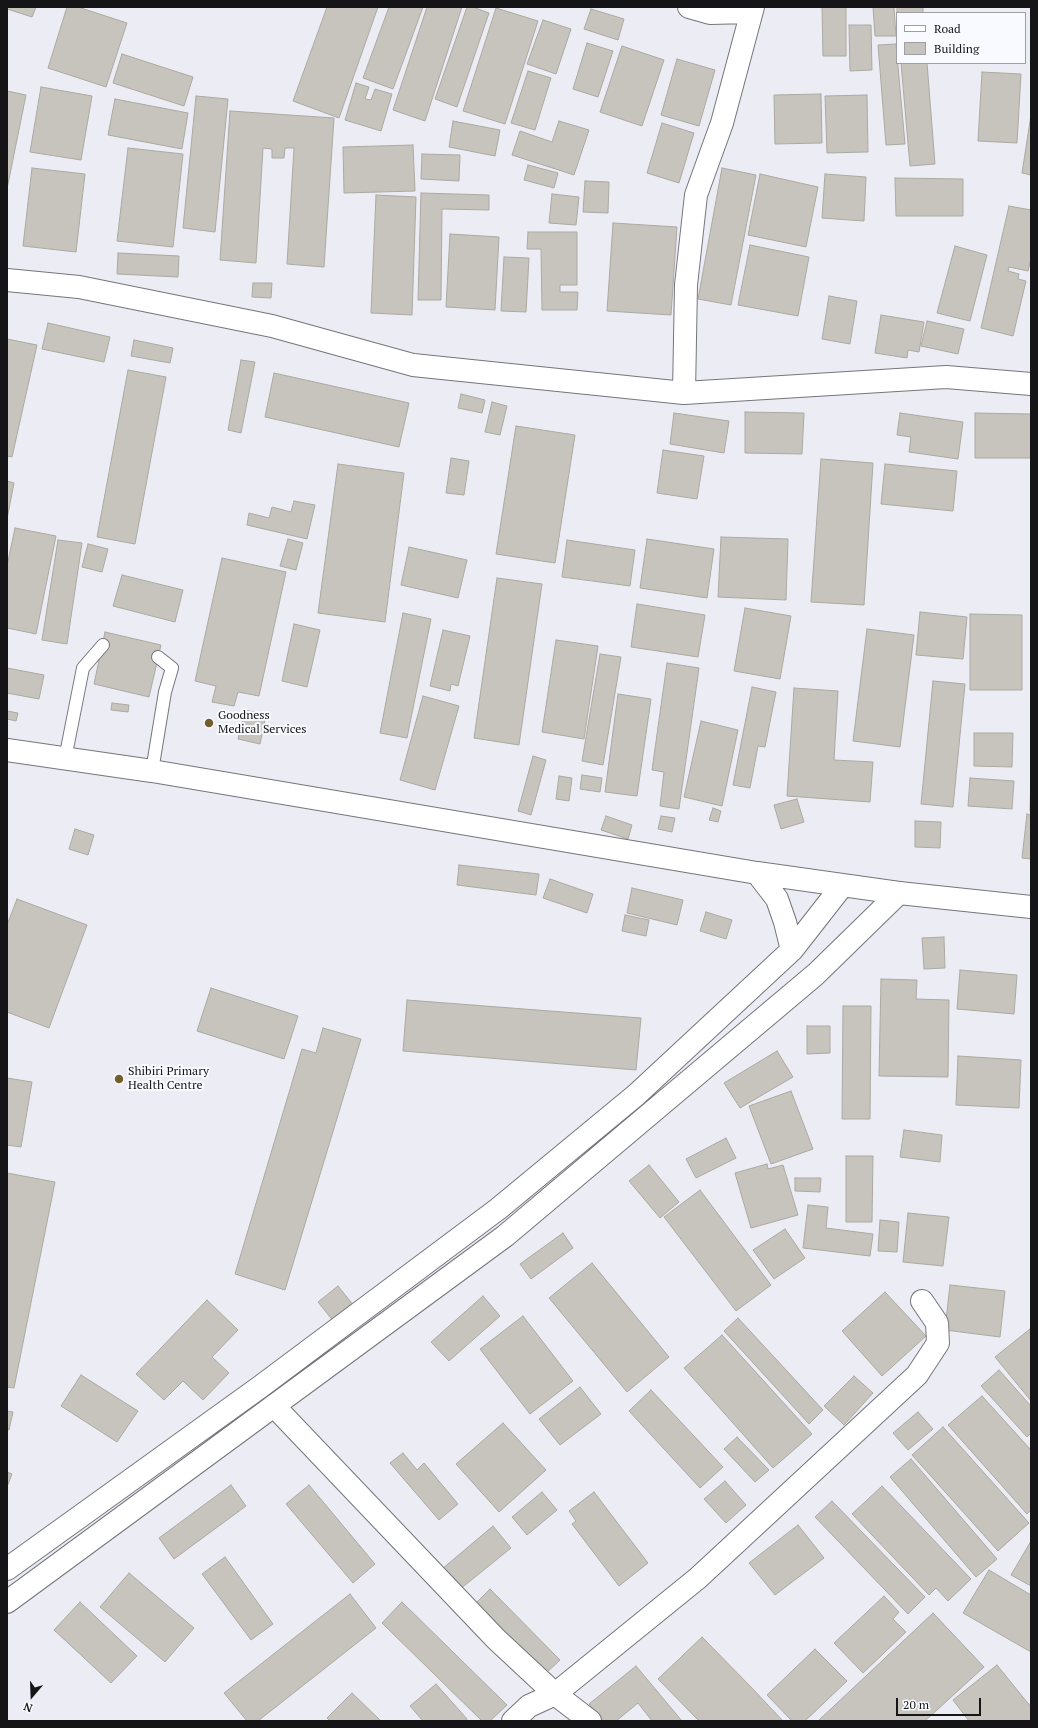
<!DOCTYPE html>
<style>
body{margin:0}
#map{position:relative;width:1038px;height:1728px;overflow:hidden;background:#ececf4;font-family:"PT Serif",serif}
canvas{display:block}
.frame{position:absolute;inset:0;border:8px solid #151518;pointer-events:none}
.legend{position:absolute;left:896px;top:12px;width:130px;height:52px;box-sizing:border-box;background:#f9faff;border:1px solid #9e9ea3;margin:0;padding:5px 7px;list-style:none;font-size:12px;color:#151518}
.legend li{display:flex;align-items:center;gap:8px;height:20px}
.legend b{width:20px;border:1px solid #9e9ea3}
.north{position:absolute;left:12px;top:1676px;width:40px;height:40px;-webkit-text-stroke:3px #f9faff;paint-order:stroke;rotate:199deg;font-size:11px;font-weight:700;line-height:16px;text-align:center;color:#151518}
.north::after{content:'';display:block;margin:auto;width:14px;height:18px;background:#151518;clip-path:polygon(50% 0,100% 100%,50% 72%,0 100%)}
.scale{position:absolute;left:896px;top:1698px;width:85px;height:18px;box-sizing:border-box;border:2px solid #151518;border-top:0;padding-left:5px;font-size:12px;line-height:14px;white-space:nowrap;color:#151518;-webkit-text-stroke:3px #f9faff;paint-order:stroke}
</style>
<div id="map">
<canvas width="1038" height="1728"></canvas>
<div class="frame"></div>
<ul class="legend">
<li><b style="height:5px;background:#fff"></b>Road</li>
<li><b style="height:11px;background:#c7c4bd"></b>Building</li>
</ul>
<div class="north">N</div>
<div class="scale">20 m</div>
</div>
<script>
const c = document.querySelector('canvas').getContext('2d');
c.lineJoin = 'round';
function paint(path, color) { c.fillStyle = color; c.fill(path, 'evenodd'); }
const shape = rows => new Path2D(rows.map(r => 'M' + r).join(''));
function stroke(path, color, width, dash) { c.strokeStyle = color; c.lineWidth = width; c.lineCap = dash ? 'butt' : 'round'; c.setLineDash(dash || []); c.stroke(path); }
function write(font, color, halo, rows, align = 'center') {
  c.font = font + ' "PT Serif",serif'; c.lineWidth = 4; c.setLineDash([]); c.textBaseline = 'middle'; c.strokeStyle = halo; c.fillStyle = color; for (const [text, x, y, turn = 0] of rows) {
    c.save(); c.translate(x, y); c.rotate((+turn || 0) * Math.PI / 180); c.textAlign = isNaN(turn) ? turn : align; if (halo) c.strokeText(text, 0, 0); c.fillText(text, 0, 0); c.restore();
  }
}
const building = shape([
 [7,7,36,7,32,17,7,9,7,7],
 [67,7,78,7,127,23,106,87,48,68,67,7],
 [327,7,378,7,339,118,293,101,327,7],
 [389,7,423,7,393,89,363,78,389,7],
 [427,7,462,7,425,121,393,110,427,7],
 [467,7,473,7,489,13,457,107,435,99,467,7],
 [822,7,846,7,846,56,823,56,822,7],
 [873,7,894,7,896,36,875,36,873,7],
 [897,7,923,7,923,13,897,13,897,7],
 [496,8,538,21,505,124,463,111,496,8],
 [591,9,624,19,618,40,584,29,591,9],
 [543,20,571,29,556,74,527,64,543,20],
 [849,25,871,25,872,70,850,71,849,25],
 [587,43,613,51,598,97,573,89,587,43],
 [896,44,905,144,886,145,878,45,896,44],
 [622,46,664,60,642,126,600,112,622,46],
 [122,54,193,77,184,106,113,83,122,54],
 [677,59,715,70,699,126,661,115,677,59],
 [901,63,927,63,935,164,910,166,901,63],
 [528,71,551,78,535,130,511,123,528,71],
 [982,72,1021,74,1017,143,978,141,982,72],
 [356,83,369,87,365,99,371,100,375,89,392,94,381,131,345,120,356,83],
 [41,87,92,96,81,160,30,152,41,87],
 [7,91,26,95,7,189,7,91],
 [821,94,822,143,775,144,774,95,821,94],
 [867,95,868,152,827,153,825,96,867,95],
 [196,96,228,99,215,232,183,228,196,96],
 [115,99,188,113,182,149,108,135,115,99],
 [230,111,334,118,324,267,287,264,294,148,285,148,284,158,272,158,272,149,263,148,256,263,220,260,230,111],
 [1031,115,1031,175,1022,173,1031,115],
 [453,121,500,130,495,156,449,147,453,121],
 [559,121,589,130,574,175,512,155,520,131,552,142,559,121],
 [662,123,694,133,679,183,647,173,662,123],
 [413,145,415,191,344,193,343,147,413,145],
 [128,148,183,154,173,247,117,241,128,148],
 [422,154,460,155,459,181,421,179,422,154],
 [528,165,558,173,554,188,524,180,528,165],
 [32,168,85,174,76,252,23,246,32,168],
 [722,168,756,175,731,305,698,299,722,168],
 [760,174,818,187,806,247,748,235,760,174],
 [825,174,866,177,864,221,822,218,825,174],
 [895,178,963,179,963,216,896,216,895,178],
 [585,181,609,182,608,213,583,212,585,181],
 [421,193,489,195,489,210,442,209,441,300,418,300,421,193],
 [552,194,579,197,576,225,549,223,552,194],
 [376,195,416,197,412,315,371,313,376,195],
 [1009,206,1031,210,1031,259,1028,271,1009,267,1008,271,1019,274,1018,279,1026,281,1013,336,981,328,1009,206],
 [613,223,677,227,671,315,607,311,613,223],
 [528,232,577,232,577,285,560,285,560,292,578,292,577,310,542,310,541,249,527,249,528,232],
 [450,234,499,237,495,310,446,307,450,234],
 [750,245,809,257,798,316,738,305,750,245],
 [955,246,987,255,970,321,937,313,955,246],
 [118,253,179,256,178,277,117,274,118,253],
 [504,257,529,258,526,312,501,311,504,257],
 [253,283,272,283,271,298,252,297,253,283],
 [829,296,857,301,850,344,822,339,829,296],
 [881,315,924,322,919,352,908,350,907,358,875,353,881,315],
 [927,321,964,329,958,354,921,346,927,321],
 [48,323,110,337,104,362,42,349,48,323],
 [7,339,37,345,12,457,7,456,7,339],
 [134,340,173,348,170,363,131,356,134,340],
 [241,360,255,362,241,433,228,430,241,360],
 [128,370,166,377,135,544,97,537,128,370],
 [274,373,409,403,399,447,265,417,274,373],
 [461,394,485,400,482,413,458,408,461,394],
 [492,402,507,406,500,435,485,432,492,402],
 [745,412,804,413,802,454,745,453,745,412],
 [674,413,729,421,724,453,670,444,674,413],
 [900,413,963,422,958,459,909,452,911,437,897,435,900,413],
 [975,413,1031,414,1031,458,975,458,975,413],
 [516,426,575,435,555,563,496,554,516,426],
 [663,450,704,456,697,499,657,493,663,450],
 [451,458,469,461,464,495,446,493,451,458],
 [821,459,873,463,864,605,811,602,821,459],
 [338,464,404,473,385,622,318,613,338,464],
 [885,464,957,471,953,511,881,504,885,464],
 [7,481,14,483,7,519,7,481],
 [294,501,315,505,307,539,247,525,249,513,269,518,272,507,291,512,294,501],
 [15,528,56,536,36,634,7,628,7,566,15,528],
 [721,537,788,539,786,600,718,597,721,537],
 [288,539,303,543,296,570,280,566,288,539],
 [647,539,714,549,707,598,640,588,647,539],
 [58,540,82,543,67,644,42,640,58,540],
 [567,540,635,550,630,586,562,577,567,540],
 [88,544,108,549,102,572,82,567,88,544],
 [409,547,467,560,458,598,401,585,409,547],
 [222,558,286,572,259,696,238,692,234,706,212,702,216,686,195,681,222,558],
 [122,575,183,590,175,622,113,606,122,575],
 [497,578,542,584,519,745,474,738,497,578],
 [637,604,705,615,698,657,631,647,637,604],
 [745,608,791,616,780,679,734,671,745,608],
 [920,612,967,617,963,659,916,655,920,612],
 [403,613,431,619,407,738,380,733,403,613],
 [970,614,1022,615,1022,690,970,690,970,614],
 [294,624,320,630,307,687,282,681,294,624],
 [867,629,914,635,900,747,853,741,867,629],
 [443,630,470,636,458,686,451,684,450,691,430,686,443,630],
 [105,632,161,645,149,697,94,684,105,632],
 [556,640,598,646,584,739,542,732,556,640],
 [600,654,621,657,603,765,582,761,600,654],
 [667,663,699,668,679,809,660,806,664,772,652,770,667,663],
 [7,668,44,675,39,699,7,693,7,668],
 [933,681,965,684,953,807,921,804,933,681],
 [752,687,776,692,765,747,758,746,750,788,733,785,752,687],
 [794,688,838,691,834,760,873,762,870,802,787,796,794,688],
 [618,694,651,699,637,796,605,792,618,694],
 [423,696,459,706,435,790,400,780,423,696],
 [112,703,129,705,128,712,111,710,112,703],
 [245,710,266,715,260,744,238,739,245,710],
 [7,711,18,713,16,721,7,719,7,711],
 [701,721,738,730,722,806,684,797,701,721],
 [974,733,1013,733,1012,767,974,766,974,733],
 [533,756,546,760,531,815,518,811,533,756],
 [1031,770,1031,811,1030,811,1031,770],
 [582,775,602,778,600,792,580,789,582,775],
 [559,776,572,778,569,801,556,799,559,776],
 [970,778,1014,781,1012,809,968,806,970,778],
 [797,799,804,822,781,829,774,805,797,799],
 [713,808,721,811,718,822,709,820,713,808],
 [1027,814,1031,815,1031,859,1022,858,1027,814],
 [606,816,632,825,628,839,601,830,606,816],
 [661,816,675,818,672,832,658,829,661,816],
 [915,821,941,822,940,848,915,847,915,821],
 [75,829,94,835,88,855,69,849,75,829],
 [459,865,539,874,536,895,457,885,459,865],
 [550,879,593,894,587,913,543,898,550,879],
 [632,888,683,900,677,925,627,913,632,888],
 [17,899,87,925,49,1028,7,1012,7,925,17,899],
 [706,912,732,920,726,939,700,931,706,912],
 [625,915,649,920,646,936,622,931,625,915],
 [944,937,945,968,924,969,922,938,944,937],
 [960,970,1017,975,1014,1014,957,1009,960,970],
 [881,979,917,980,916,999,949,1000,948,1077,879,1076,881,979],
 [211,988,298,1016,284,1059,197,1031,211,988],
 [407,1000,641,1018,636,1070,403,1051,407,1000],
 [843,1006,871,1006,870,1119,842,1119,843,1006],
 [807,1026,830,1026,830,1053,807,1054,807,1026],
 [323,1028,361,1039,285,1290,235,1274,302,1049,316,1053,323,1028],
 [777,1051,793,1077,740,1108,724,1083,777,1051],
 [958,1056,1021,1060,1019,1108,956,1105,958,1056],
 [7,1078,32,1082,21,1147,7,1145,7,1078],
 [791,1091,813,1149,771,1164,749,1106,791,1091],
 [904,1130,942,1135,940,1162,900,1157,904,1130],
 [726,1138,736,1158,696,1178,686,1159,726,1138],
 [846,1156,873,1156,872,1222,846,1222,846,1156],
 [767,1164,768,1169,783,1165,798,1215,751,1228,735,1173,767,1164],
 [649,1165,679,1202,660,1218,629,1181,649,1165],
 [7,1173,55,1182,14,1388,7,1387,7,1173],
 [795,1178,821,1178,820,1192,795,1191,795,1178],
 [700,1190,771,1285,736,1311,664,1217,700,1190],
 [808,1205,828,1207,826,1228,873,1234,870,1256,803,1248,808,1205],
 [908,1213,949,1217,943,1266,903,1262,908,1213],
 [880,1220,899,1222,897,1252,878,1251,880,1220],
 [785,1229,805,1258,774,1279,753,1250,785,1229],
 [563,1233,573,1248,531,1279,520,1264,563,1233],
 [592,1263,669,1357,627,1392,549,1298,592,1263],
 [950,1285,1005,1291,1000,1337,945,1330,950,1285],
 [338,1286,354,1306,334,1322,318,1302,338,1286],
 [885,1292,926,1336,882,1376,842,1331,885,1292],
 [483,1296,500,1316,449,1361,431,1342,483,1296],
 [207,1300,238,1330,212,1357,229,1373,203,1400,183,1381,164,1400,136,1374,207,1300],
 [523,1316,573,1381,530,1414,480,1349,523,1316],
 [738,1318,823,1410,809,1424,724,1331,738,1318],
 [1030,1329,1031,1330,1031,1401,995,1357,1030,1329],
 [722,1335,812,1434,773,1468,684,1368,722,1335],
 [999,1370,1031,1406,1031,1433,1027,1437,981,1386,999,1370],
 [81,1375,138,1411,117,1442,61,1406,81,1375],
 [854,1376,873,1393,844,1425,824,1406,854,1376],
 [580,1387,601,1414,560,1445,539,1419,580,1387],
 [651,1390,723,1467,700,1488,629,1411,651,1390],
 [982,1396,1031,1450,1031,1510,1027,1514,948,1425,982,1396],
 [7,1411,13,1412,9,1430,7,1429,7,1411],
 [918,1412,933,1429,908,1450,893,1433,918,1412],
 [503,1423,546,1470,499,1512,456,1464,503,1423],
 [943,1427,1029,1523,998,1551,912,1455,943,1427],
 [737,1437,769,1470,755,1482,724,1449,737,1437],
 [403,1453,417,1470,424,1463,458,1504,439,1520,390,1463,403,1453],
 [911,1459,997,1559,976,1577,890,1477,911,1459],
 [7,1472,12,1474,7,1487,7,1472],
 [725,1481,746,1505,726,1523,704,1499,725,1481],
 [231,1485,246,1506,174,1559,159,1538,231,1485],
 [309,1485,375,1564,353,1583,286,1504,309,1485],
 [882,1486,971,1579,948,1601,936,1588,929,1595,852,1514,882,1486],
 [542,1492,557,1510,527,1535,512,1517,542,1492],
 [594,1492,648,1563,619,1586,572,1524,576,1521,569,1511,594,1492],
 [832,1501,925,1597,908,1614,815,1517,832,1501],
 [798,1525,824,1558,775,1595,749,1563,798,1525],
 [493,1526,511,1548,459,1590,442,1569,493,1526],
 [1031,1541,1031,1586,1011,1575,1031,1541],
 [225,1557,273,1624,251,1640,202,1574,225,1557],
 [989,1570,1031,1595,1031,1652,963,1613,989,1570],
 [129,1573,194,1628,165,1662,100,1607,129,1573],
 [490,1589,560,1660,544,1675,474,1605,490,1589],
 [350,1594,376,1628,258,1721,247,1721,224,1693,350,1594],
 [884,1596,899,1612,893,1619,906,1632,863,1673,834,1643,884,1596],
 [80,1602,137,1656,111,1683,54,1630,80,1602],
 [402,1602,507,1705,490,1721,482,1721,382,1623,402,1602],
 [933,1613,984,1667,925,1721,818,1721,933,1613],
 [702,1637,751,1687,783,1721,699,1721,658,1679,702,1637],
 [815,1649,847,1681,805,1721,792,1721,767,1695,815,1649],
 [997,1665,1031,1707,1031,1721,969,1721,953,1700,997,1665],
 [636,1666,682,1721,652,1721,638,1703,616,1721,604,1721,589,1704,636,1666],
 [436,1684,467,1719,466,1721,423,1721,410,1706,436,1684],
 [352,1693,381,1721,330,1721,327,1718,352,1693]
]);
paint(building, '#c7c4bd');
stroke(building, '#aca9a2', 1);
const service = shape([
 [65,759,83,668,103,645],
 [152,771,165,692,172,668,158,657]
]);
const minor = shape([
 [689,7,710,13,750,12],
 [7,280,79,287,272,326,413,365,684,393,946,377,1031,384],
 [684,393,686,285,696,195,722,123,753,7],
 [274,1406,496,1639,555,1694,590,1721],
 [513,1721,529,1706,555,1694,698,1578,917,1375,938,1343,937,1323,922,1301]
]);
const tertiary = shape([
 [899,893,1031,907]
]);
const secondary = shape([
 [7,750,152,771,757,873,899,893],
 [757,873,777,899,785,922,792,950],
 [7,1569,260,1387,498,1209,636,1095,792,950,842,886],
 [7,1602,505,1236,816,974,899,893]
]);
stroke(service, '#75767d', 14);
stroke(minor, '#75767d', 24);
stroke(tertiary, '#75767d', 24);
stroke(secondary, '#75767d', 24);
stroke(service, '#fff', 12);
stroke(minor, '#fff', 22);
stroke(tertiary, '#fff', 22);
stroke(secondary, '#fff', 22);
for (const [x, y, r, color] of [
 [209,723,5,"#735f2e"],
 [119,1079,5,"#735f2e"]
]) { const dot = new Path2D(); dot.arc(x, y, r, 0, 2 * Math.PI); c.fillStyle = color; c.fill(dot); stroke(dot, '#f9faff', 1.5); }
write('12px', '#151518', '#f9faff', [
 ["Goodness",218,716],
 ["Medical Services",218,730],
 ["Shibiri Primary",128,1072],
 ["Health Centre",128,1086]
], 'left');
</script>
